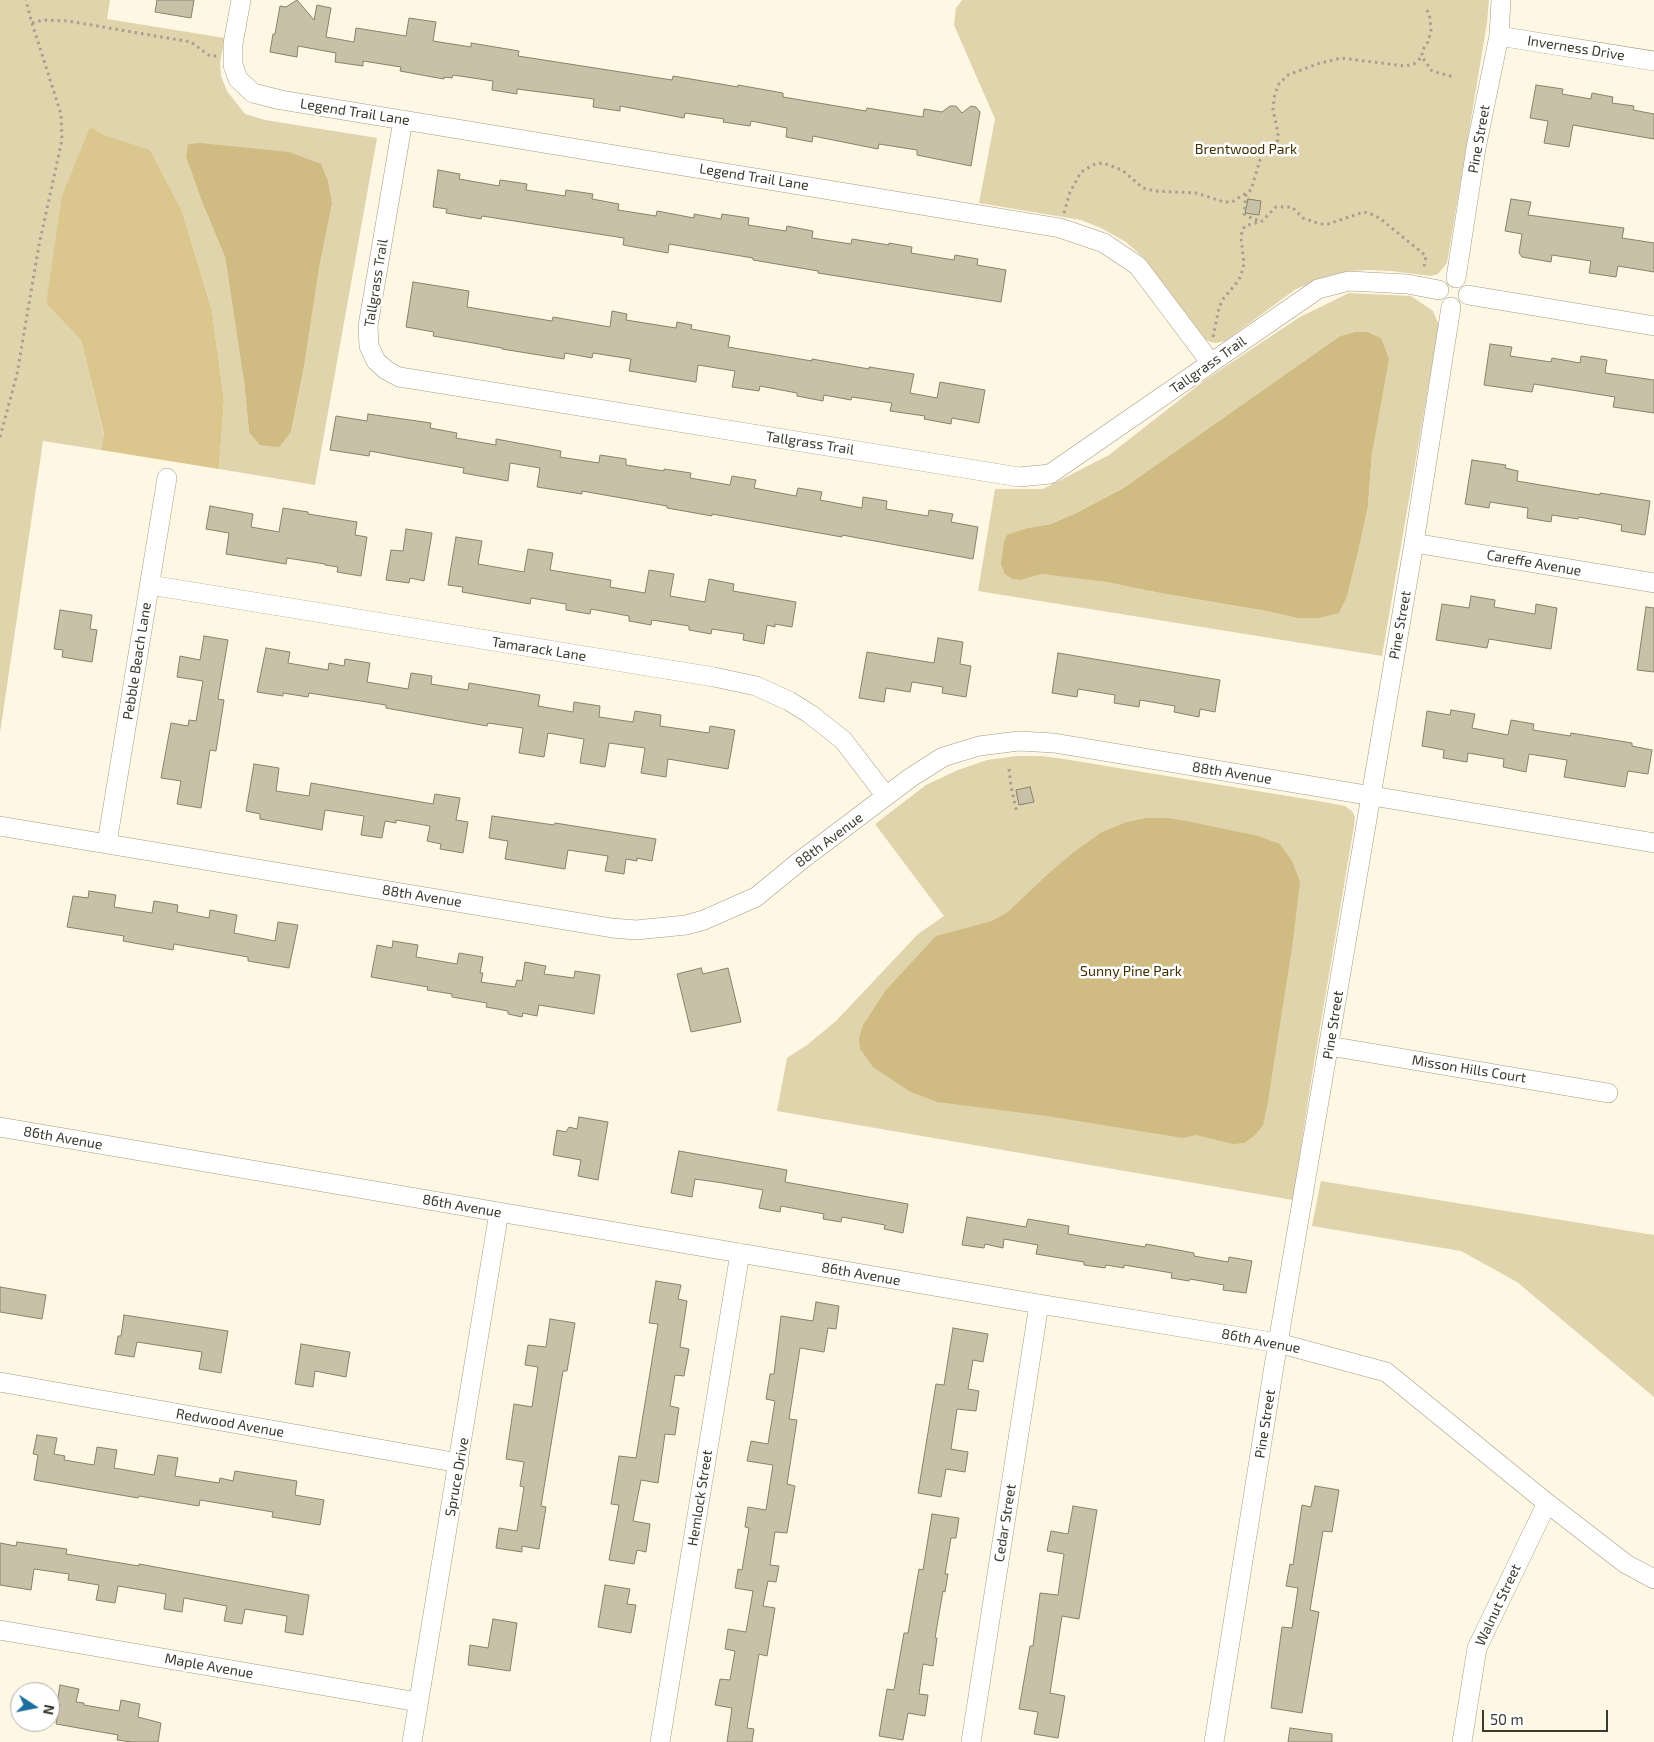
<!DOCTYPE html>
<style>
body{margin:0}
#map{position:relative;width:1654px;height:1742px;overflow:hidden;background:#fef7e3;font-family:"Exo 2",sans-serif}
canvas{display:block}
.north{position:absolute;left:10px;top:1682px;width:50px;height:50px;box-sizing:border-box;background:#fff;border:1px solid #b1afab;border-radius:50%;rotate:101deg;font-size:14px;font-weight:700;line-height:20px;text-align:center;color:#3b382e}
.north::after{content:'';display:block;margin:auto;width:18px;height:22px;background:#1e6d9f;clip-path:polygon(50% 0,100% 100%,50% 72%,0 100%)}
.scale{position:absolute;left:1482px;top:1710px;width:126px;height:22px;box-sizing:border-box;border:2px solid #3b382e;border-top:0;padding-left:6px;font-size:15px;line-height:18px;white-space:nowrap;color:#3b382e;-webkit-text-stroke:4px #fff;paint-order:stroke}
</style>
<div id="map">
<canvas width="1654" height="1742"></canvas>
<div class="north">N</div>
<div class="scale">50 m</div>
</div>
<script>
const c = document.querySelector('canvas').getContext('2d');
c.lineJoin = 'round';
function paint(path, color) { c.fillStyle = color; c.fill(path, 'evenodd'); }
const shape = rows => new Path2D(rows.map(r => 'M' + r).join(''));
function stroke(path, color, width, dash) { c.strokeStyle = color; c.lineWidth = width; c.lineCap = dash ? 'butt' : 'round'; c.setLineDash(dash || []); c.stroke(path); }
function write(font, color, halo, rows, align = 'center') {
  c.font = font + ' "Exo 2",sans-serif'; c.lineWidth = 5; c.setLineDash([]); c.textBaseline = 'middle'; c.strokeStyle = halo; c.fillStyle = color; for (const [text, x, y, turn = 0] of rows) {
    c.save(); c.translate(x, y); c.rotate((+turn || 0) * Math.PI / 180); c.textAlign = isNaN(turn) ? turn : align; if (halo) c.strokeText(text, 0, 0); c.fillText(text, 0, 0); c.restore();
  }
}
paint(shape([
 [0,0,110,0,107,19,225,38,220,62,221,76,227,91,245,114,265,120,377,138,315,485,219,469,224,400,212,311,183,214,104,135,90,128,46,304,81,340,104,435,101,450,43,441,0,733],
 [186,157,332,204,320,263,304,367,291,432,249,432,244,382,225,257,202,202],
 [962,0,1489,0,1487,23,1447,263,1438,274,1431,276,1391,271,1369,270,1348,271,1329,276,1296,289,1225,341,1216,343,1210,342,1205,339,1144,258,1126,242,1101,228,1081,220,979,203,995,119,954,25,956,8],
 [1349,293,1411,296,1433,311,1439,325,1382,656,978,591,995,489,1043,489,1109,455,1205,380,1300,317],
 [1355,332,1368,332,1381,338,1368,506,1359,548,1347,597,1339,613,1297,618,1266,611,1160,593,1106,582,1055,575,1042,574,1021,580,1027,528,1051,524,1076,513,1122,489,1340,336],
 [1017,756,1041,756,1064,759,1330,803,1345,806,1352,811,1355,817,1354,826,1311,1081,1293,1200,777,1111,787,1058,807,1045,836,1021,918,934,944,916,875,824,926,785,958,770,987,760],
 [1321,1181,1654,1235,1654,1397,1517,1282,1461,1251,1312,1226]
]), '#e0d4ad');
paint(shape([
 [90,127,104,135,150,150,183,214,212,311,224,400,219,469,101,450,104,434,81,340,46,304,62,196]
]), '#dbc78d');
paint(shape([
 [200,143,289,152,321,164,328,181,332,204,320,263,304,367,291,432,279,447,260,445,249,432,244,382,225,257,202,202,186,157,188,144],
 [1355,332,1368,332,1381,338,1389,359,1372,453,1368,506,1359,548,1347,597,1339,613,1319,618,1297,618,1266,611,1160,593,1106,582,1042,574,1021,580,1012,579,1005,574,1001,564,1004,542,1007,535,1027,528,1051,524,1076,513,1122,489,1340,336],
 [1147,818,1169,818,1186,821,1258,836,1280,844,1292,861,1300,882,1293,941,1268,1101,1263,1125,1255,1135,1244,1143,1233,1144,1196,1135,1183,1138,1047,1116,937,1102,909,1091,873,1067,860,1049,859,1038,863,1025,886,990,936,936,992,921,1008,912,1048,874,1074,852,1102,832,1127,822]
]), '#d0bc83');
const building = shape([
 [157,0,194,0,191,18,155,12,157,0],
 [297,0,314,20,317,5,331,8,326,37,354,42,356,28,406,36,409,18,436,22,433,41,471,47,471,43,519,51,518,56,672,80,673,76,738,87,738,85,783,93,783,97,866,111,867,108,923,117,924,109,942,112,950,106,956,106,962,113,971,106,976,107,980,112,971,166,917,155,917,150,879,144,878,149,813,136,812,142,786,137,787,128,751,121,750,126,723,122,724,119,685,113,684,118,620,106,620,111,593,107,594,99,517,89,517,94,492,90,493,81,453,75,452,78,444,77,444,79,427,76,400,71,401,67,363,61,363,66,335,62,336,53,298,46,297,57,270,52,273,34,275,34,280,6,286,7,297,0],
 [1536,85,1563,89,1562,94,1591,99,1592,93,1613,97,1612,103,1634,106,1633,110,1654,114,1654,139,1573,125,1569,147,1544,143,1548,121,1530,118,1536,85],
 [438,170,460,174,459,179,499,186,500,180,527,184,526,190,565,196,566,190,593,194,592,199,619,204,618,210,656,216,657,211,694,218,694,214,721,219,722,214,749,218,748,225,786,231,787,226,813,231,812,238,851,244,852,239,889,245,889,243,912,247,911,253,954,260,955,255,978,259,977,265,1006,270,1001,302,818,273,818,271,753,260,753,258,669,244,668,253,623,245,624,238,482,216,481,219,446,213,447,209,433,207,438,170],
 [1248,199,1261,201,1259,215,1245,213,1248,199],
 [1511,199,1531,202,1528,215,1624,228,1622,238,1654,243,1654,272,1618,266,1616,277,1589,273,1591,261,1552,255,1551,262,1522,257,1519,253,1522,234,1505,231,1511,199],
 [413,282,469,291,467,307,552,321,553,317,610,327,612,311,627,314,626,320,676,328,677,322,692,325,691,329,730,336,728,347,812,361,812,359,869,369,869,367,914,374,910,393,937,398,940,382,985,390,979,423,952,418,951,424,924,419,925,416,890,411,892,403,852,397,851,400,824,395,823,401,797,396,797,393,760,386,759,391,732,387,735,371,698,365,696,382,629,371,631,359,593,353,592,358,565,353,564,359,502,349,502,348,433,336,434,332,406,327,413,282],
 [1490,344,1512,347,1510,356,1551,362,1552,358,1580,363,1581,356,1607,360,1605,373,1654,380,1654,413,1613,407,1615,397,1534,384,1532,392,1484,385,1490,344],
 [368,414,431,423,430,428,457,433,456,438,496,445,496,439,523,444,561,451,560,457,599,463,600,455,626,459,626,465,664,471,664,469,691,473,690,478,730,485,732,476,756,480,754,488,796,496,798,488,822,492,820,500,862,508,863,497,887,501,886,509,928,516,929,510,953,514,951,522,978,527,973,559,842,535,842,537,712,514,712,516,667,508,667,506,582,491,582,494,537,487,540,468,510,463,508,481,463,473,464,468,407,458,370,451,369,456,330,450,336,416,367,421,368,414],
 [1472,460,1506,465,1505,468,1518,471,1517,481,1600,495,1600,493,1650,501,1645,535,1621,531,1622,525,1579,517,1578,519,1552,515,1551,522,1527,518,1528,508,1490,502,1489,508,1465,504,1472,460],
 [210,506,253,514,251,527,279,532,283,508,308,512,308,514,357,522,355,535,367,537,361,576,337,572,338,567,325,565,325,564,287,558,286,564,226,554,229,533,206,529,210,506],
 [406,529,432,533,424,581,410,578,409,583,386,580,391,550,403,551,406,529],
 [456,537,482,541,478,564,524,572,528,549,553,553,550,570,611,580,610,587,645,593,649,570,674,574,670,596,705,602,709,579,734,584,733,591,796,602,792,627,775,624,775,627,767,625,764,644,743,640,744,634,712,629,711,634,689,630,689,626,652,620,651,625,629,621,629,616,591,609,590,614,566,610,566,604,531,598,530,604,462,592,463,587,448,585,456,537],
 [1471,596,1495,600,1494,607,1535,614,1536,604,1557,608,1551,649,1489,639,1487,648,1436,640,1442,604,1469,608,1471,596],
 [1646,607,1654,608,1654,672,1637,670,1646,607],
 [60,610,92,615,90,629,97,630,92,662,62,657,63,650,54,649,60,610],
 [204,636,228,640,218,699,224,700,216,751,210,750,201,808,177,804,181,781,161,778,171,723,188,726,189,720,196,721,203,681,177,677,180,656,200,660,204,636],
 [938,638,963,642,960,664,971,666,966,697,942,693,943,687,912,682,910,692,886,688,884,702,859,698,867,652,934,663,938,638],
 [266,648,290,652,288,663,328,670,329,663,344,666,345,659,370,663,367,682,408,689,411,673,432,676,431,684,468,690,469,683,540,695,538,706,573,712,574,702,600,706,599,717,633,722,635,711,661,715,660,726,709,733,710,726,735,730,728,769,668,759,666,777,641,773,645,748,609,743,605,767,580,763,584,739,548,733,544,757,519,753,523,728,488,723,487,726,447,719,386,708,386,705,309,693,308,697,283,693,283,696,257,692,266,648],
 [1058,653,1220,680,1215,712,1200,709,1199,717,1174,712,1175,706,1140,700,1139,707,1114,703,1115,695,1078,689,1077,697,1052,693,1058,653],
 [1451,710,1475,714,1472,728,1508,735,1511,720,1534,724,1533,730,1570,736,1571,733,1632,743,1632,746,1652,750,1648,774,1628,771,1625,787,1564,777,1567,760,1529,754,1526,772,1503,767,1504,759,1468,753,1467,762,1443,758,1444,750,1422,746,1427,711,1450,715,1451,710],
 [254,764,279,768,276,791,309,796,311,783,433,804,435,794,460,798,456,820,468,822,463,853,440,849,441,844,427,841,430,826,396,820,396,823,385,821,382,838,361,835,364,816,325,810,322,830,260,819,260,814,246,811,254,764],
 [1030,787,1034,802,1019,805,1016,790,1030,787],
 [492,816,554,825,555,823,656,839,652,861,637,858,637,861,626,859,624,874,605,871,608,856,568,850,565,869,505,859,508,841,489,838,492,816],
 [89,891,116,895,114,907,152,913,154,901,178,905,177,912,209,918,210,910,237,915,234,933,275,941,278,922,298,925,289,968,248,961,248,957,174,944,173,950,123,941,124,936,67,927,73,896,88,898,89,891],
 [393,941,418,945,416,957,457,964,459,953,483,957,480,973,483,973,481,982,515,987,517,980,522,981,525,962,546,966,544,974,574,978,575,971,600,975,594,1014,539,1005,537,1016,523,1013,522,1017,508,1014,508,1011,486,1007,487,1003,452,997,452,994,427,990,428,987,371,977,377,945,392,948,393,941],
 [701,968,703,974,728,968,741,1022,691,1032,677,974,701,968],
 [579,1117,608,1122,598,1180,578,1176,581,1160,553,1155,557,1130,566,1132,569,1127,577,1129,579,1117],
 [679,1151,787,1170,785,1182,908,1204,903,1233,884,1229,885,1225,842,1217,841,1222,823,1219,824,1214,781,1206,780,1212,759,1208,763,1190,723,1183,695,1179,692,1197,671,1193,679,1151],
 [967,1217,1026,1227,1028,1219,1069,1226,1068,1234,1145,1247,1146,1244,1194,1253,1194,1256,1228,1262,1229,1257,1252,1261,1246,1293,1223,1290,1224,1285,1190,1279,1189,1281,1171,1278,1172,1273,1124,1265,1124,1268,1106,1265,1105,1268,1084,1265,1084,1262,1036,1254,1038,1245,1004,1239,1003,1248,985,1244,984,1248,962,1245,967,1217],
 [656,1281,681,1285,678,1299,687,1301,680,1347,689,1349,684,1376,675,1375,670,1406,679,1408,675,1435,665,1434,658,1483,641,1480,633,1521,650,1524,646,1552,637,1550,634,1564,609,1560,619,1505,611,1504,619,1456,636,1458,658,1324,649,1323,656,1281],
 [0,1287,46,1295,42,1319,0,1312,0,1287],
 [816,1302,839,1306,836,1329,828,1328,824,1352,800,1348,789,1419,797,1420,787,1484,795,1486,787,1533,775,1532,770,1565,779,1566,776,1582,768,1581,763,1606,775,1608,767,1656,759,1654,747,1728,754,1729,752,1742,727,1742,732,1708,715,1705,720,1679,730,1680,735,1651,725,1649,728,1629,746,1632,753,1591,735,1588,738,1569,742,1570,749,1528,745,1527,748,1507,766,1510,773,1465,747,1461,751,1441,768,1444,775,1401,766,1399,770,1374,774,1374,781,1316,813,1321,816,1302],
 [124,1315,228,1331,221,1373,199,1369,202,1352,137,1342,134,1357,115,1354,118,1336,121,1336,124,1315],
 [550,1319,575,1323,567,1371,563,1371,541,1506,546,1507,539,1549,522,1546,522,1552,496,1548,499,1528,517,1531,524,1487,520,1486,524,1462,506,1459,514,1404,532,1407,538,1367,525,1365,528,1345,546,1347,550,1319],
 [953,1328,988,1334,983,1362,973,1360,968,1389,979,1391,976,1411,957,1409,951,1449,968,1452,965,1472,946,1469,941,1497,918,1493,936,1384,944,1385,953,1328],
 [301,1344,350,1352,346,1377,315,1371,313,1387,295,1384,301,1344],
 [37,1435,57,1438,54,1454,65,1456,64,1460,94,1465,97,1447,117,1450,114,1468,154,1475,158,1455,178,1458,175,1476,219,1483,220,1478,233,1481,235,1471,297,1481,295,1495,324,1500,320,1525,272,1517,273,1512,200,1500,199,1506,139,1496,138,1498,34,1480,38,1455,33,1454,37,1435],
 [1315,1486,1339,1490,1332,1532,1323,1531,1310,1610,1319,1612,1302,1713,1271,1708,1282,1627,1292,1628,1298,1588,1286,1586,1290,1564,1293,1565,1302,1505,1311,1507,1315,1486],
 [1073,1506,1097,1510,1079,1619,1062,1616,1050,1693,1065,1696,1058,1738,1034,1734,1038,1712,1019,1709,1030,1646,1033,1646,1040,1593,1058,1595,1064,1554,1047,1551,1051,1531,1068,1534,1073,1506],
 [932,1514,959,1518,956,1538,951,1538,945,1574,948,1574,945,1592,943,1591,935,1638,937,1638,933,1666,923,1664,919,1694,928,1695,925,1716,908,1713,903,1740,879,1736,887,1689,894,1690,904,1633,908,1633,919,1569,923,1570,932,1514],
 [17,1542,67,1549,66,1554,139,1566,139,1564,309,1595,303,1635,285,1632,287,1616,245,1609,242,1624,224,1621,227,1606,184,1598,182,1612,164,1609,166,1594,118,1586,115,1603,96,1600,99,1585,68,1580,69,1574,34,1569,31,1590,0,1585,0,1543,16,1546,17,1542],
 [605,1585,630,1589,627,1604,636,1605,631,1633,598,1627,605,1585],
 [493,1619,517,1623,510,1671,468,1665,470,1645,488,1648,493,1619],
 [60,1685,79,1689,76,1702,84,1703,84,1705,119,1711,121,1700,140,1704,138,1717,161,1723,158,1742,132,1742,117,1740,118,1735,56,1724,60,1704,57,1704,60,1685],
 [1290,1728,1332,1734,1332,1742,1288,1742,1290,1728]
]);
paint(building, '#c8c0a7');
stroke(building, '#89826a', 1);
const street = shape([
 [241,0,233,44,233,65,238,79,253,93,281,100,1060,228,1104,243,1138,266,1211,363],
 [1499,36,1654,61],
 [403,120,368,326,369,346,376,361,386,370,399,377,412,379,1019,477,1050,474,1318,289,1349,281,1407,284,1439,290],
 [1456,278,1476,148,1499,36,1501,0],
 [1468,295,1654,326],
 [1414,543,1654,583],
 [150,585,714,677,756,686,789,701,810,714,843,740,886,796],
 [0,826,612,928,636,930,686,925,704,920,756,897,800,861,910,778,943,757,979,746,1019,741,1054,743,1654,843],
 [107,843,167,478],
 [1329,1046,1608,1093],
 [0,1127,1039,1304,1278,1343,1386,1372,1547,1503,1626,1564,1654,1579],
 [0,1382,459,1463],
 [0,1630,418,1702],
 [412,1742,499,1212],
 [660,1742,740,1253],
 [971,1742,1039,1304],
 [1214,1742,1274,1366,1414,543,1451,307],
 [1462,1742,1477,1648,1547,1503]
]);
stroke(street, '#a39b83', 20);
stroke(shape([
 [1427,10,1430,18,1431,30,1428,42,1422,51,1422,57,1432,71,1454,77],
 [32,23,43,20,68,21,191,42,210,56,217,56],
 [1246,194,1244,214,1253,219,1262,221],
 [1064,213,1070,192,1081,172,1095,164,1103,163,1122,170,1143,188,1155,191,1196,193,1224,202,1232,202,1251,190,1260,160,1278,140,1278,133,1273,110,1274,98,1278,85,1288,75,1317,64,1341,58,1405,66,1414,64,1422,57],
 [1213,337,1219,308,1223,299,1239,280,1242,272,1244,264,1241,238,1242,231,1245,226,1262,221,1276,207,1292,207,1303,218,1320,224,1328,224,1364,212,1374,215,1382,220,1426,256,1424,267],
 [0,437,17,374,39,245,62,140,61,114,31,20,26,0],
 [1009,769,1011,787,1017,813]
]), '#a5a091', 3, [2.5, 4]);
stroke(street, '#fff', 19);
write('14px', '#3b382e', '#fff', [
 ["Inverness Drive",1576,48,9],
 ["Legend Trail Lane",355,112,9],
 ["Pine Street",1479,139,-80],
 ["Legend Trail Lane",754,177,9],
 ["Tallgrass Trail",376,283,-81],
 ["Tallgrass Trail",1208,365,-35],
 ["Tallgrass Trail",810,443,9],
 ["Careffe Avenue",1534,563,10],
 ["Pine Street",1400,625,-80],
 ["Tamarack Lane",539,649,9],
 ["Pebble Beach Lane",137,661,-81],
 ["88th Avenue",1232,773,9],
 ["88th Avenue",829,840,-37],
 ["88th Avenue",422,896,9],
 ["Pine Street",1333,1025,-81],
 ["Misson Hills Court",1469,1069,9],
 ["86th Avenue",63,1138,10],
 ["86th Avenue",462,1206,10],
 ["86th Avenue",861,1274,10],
 ["86th Avenue",1261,1341,11],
 ["Redwood Avenue",230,1423,10],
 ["Pine Street",1265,1424,-81],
 ["Spruce Drive",457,1477,-80],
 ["Hemlock Street",700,1498,-81],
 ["Cedar Street",1005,1523,-81],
 ["Walnut Street",1498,1605,-65],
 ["Maple Avenue",209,1666,10]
]);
write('14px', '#3e3000', '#fff', [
 ["Brentwood Park",1246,149],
 ["Sunny Pine Park",1131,971]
]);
</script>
